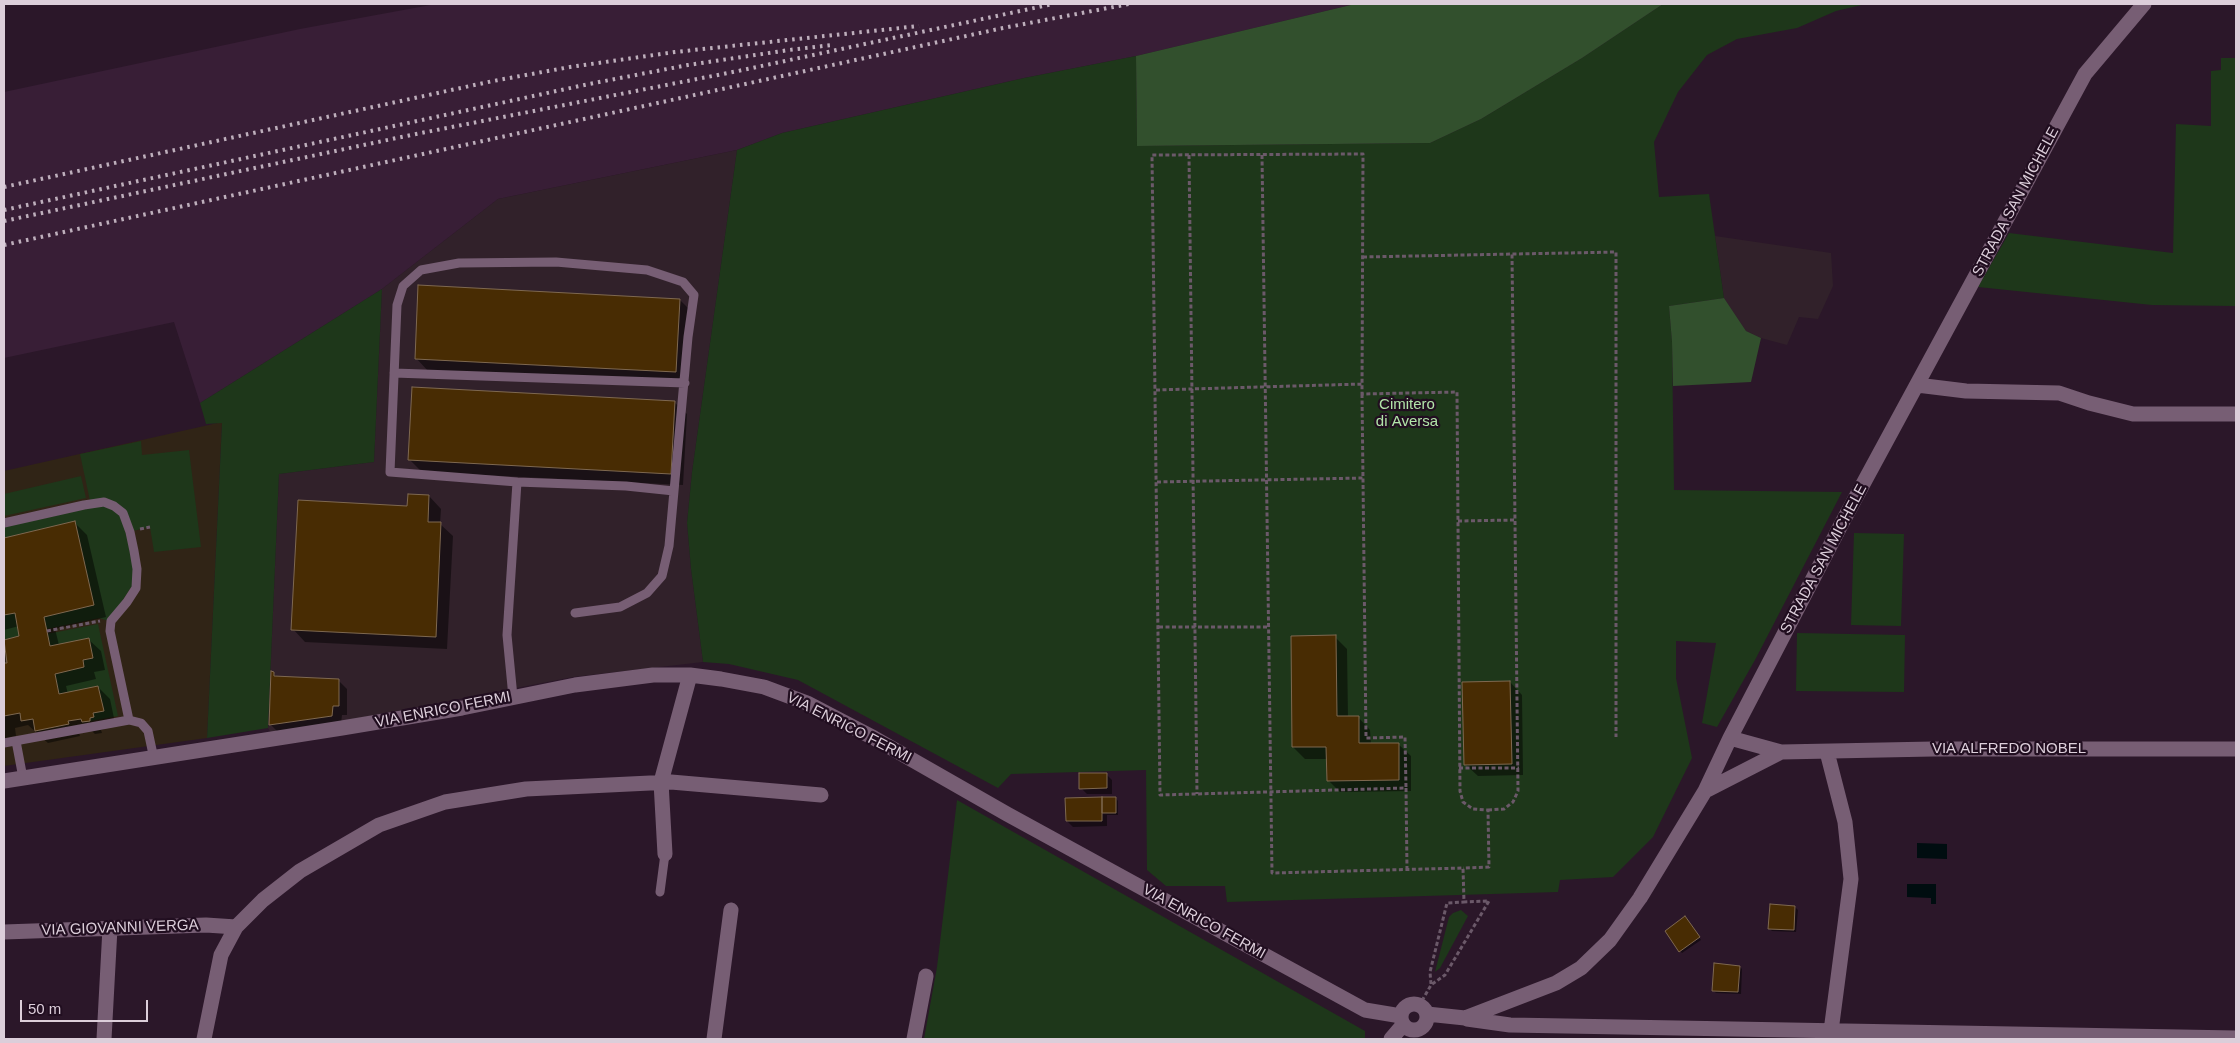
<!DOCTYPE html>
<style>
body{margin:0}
#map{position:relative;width:2240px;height:1043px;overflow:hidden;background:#2b1729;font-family:Helvetica,sans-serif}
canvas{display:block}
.frame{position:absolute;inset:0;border:5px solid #dcceda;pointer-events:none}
.scale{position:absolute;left:20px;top:1000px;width:128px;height:22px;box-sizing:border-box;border:2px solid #dcceda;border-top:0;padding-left:6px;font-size:15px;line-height:18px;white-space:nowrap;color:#dcceda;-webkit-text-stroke:4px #210e20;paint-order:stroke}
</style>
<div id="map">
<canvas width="2240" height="1043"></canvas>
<div class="frame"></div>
<div class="scale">50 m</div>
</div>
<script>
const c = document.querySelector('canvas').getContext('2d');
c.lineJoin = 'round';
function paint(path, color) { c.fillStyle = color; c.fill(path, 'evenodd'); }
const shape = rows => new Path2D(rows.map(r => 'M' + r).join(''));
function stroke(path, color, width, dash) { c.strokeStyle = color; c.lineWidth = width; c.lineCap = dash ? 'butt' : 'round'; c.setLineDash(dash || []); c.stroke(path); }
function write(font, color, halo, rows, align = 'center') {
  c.font = font + ' Helvetica,sans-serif'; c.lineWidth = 4.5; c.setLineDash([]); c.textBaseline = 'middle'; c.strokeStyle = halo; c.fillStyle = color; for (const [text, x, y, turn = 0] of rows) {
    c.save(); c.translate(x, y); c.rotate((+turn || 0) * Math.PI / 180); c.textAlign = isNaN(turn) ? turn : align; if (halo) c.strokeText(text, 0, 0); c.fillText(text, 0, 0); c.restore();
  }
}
paint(shape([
 [436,4,1355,4,1136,56,1024,78,782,133,737,150,498,199,382,289,200,403,174,322,4,358,4,92,300,29]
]), '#381e36');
paint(shape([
 [737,150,692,472,687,523,691,569,703,662,573,677,272,735,268,728,279,474,374,462,382,289,498,199],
 [1715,236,1831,253,1833,286,1818,319,1799,317,1787,345,1761,338,1746,331,1724,298]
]), '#31212a');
paint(shape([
 [222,422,207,738,4,766,4,471]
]), '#302416');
paint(shape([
 [1663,4,1866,4,1836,11,1797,28,1737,39,1707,55,1678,92,1654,142,1659,197,1709,194,1724,298,1669,306,1672,342,1674,490,1842,492,1755,660,1717,727,1702,723,1716,643,1676,641,1676,678,1692,758,1653,837,1613,877,1560,880,1558,892,1227,902,1225,886,1166,886,1147,870,1146,770,1011,774,998,788,798,680,729,664,703,662,691,569,687,523,692,472,737,150,782,133,1024,78,1136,56,1137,146,1430,143,1481,119,1582,58],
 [2221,58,2235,58,2236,306,2152,305,1978,287,2009,233,2173,253,2176,124,2211,126,2211,71,2221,70],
 [382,289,374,462,279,474,268,728,207,738,222,423,206,424,200,403],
 [141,441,142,455,189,450,201,547,154,552,150,527,133,531,125,511,90,501,80,454],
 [81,476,86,498,4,516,4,494],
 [103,505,113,509,120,516,125,529,134,569,132,586,109,621,99,618,46,629,44,617,94,605,75,521,4,538,4,527],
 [1854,533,1904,534,1901,626,1851,625],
 [15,613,19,636,4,640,4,615],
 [98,624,118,716,90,721,90,718,94,717,93,713,104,710,98,686,59,694,55,674,84,667,83,660,93,658,89,638,50,646,47,634],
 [1797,633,1905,635,1904,692,1796,691],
 [957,800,1365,1031,1365,1039,924,1039,937,967],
 [1461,910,1468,916,1440,968,1435,972,1449,917,1453,913]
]), '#1e371a');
paint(shape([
 [1355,4,1663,4,1582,58,1481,119,1430,143,1137,146,1136,56],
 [1724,298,1746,331,1761,338,1751,382,1673,386,1672,342,1669,306]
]), '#32502d');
paint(shape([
 [1917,843,1947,844,1947,859,1917,858],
 [1907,884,1936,884,1936,904,1931,904,1931,898,1907,897]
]), '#000d10');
paint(shape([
 [680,300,692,312,688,384,428,371,416,358],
 [674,402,687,414,683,485,422,472,410,460],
 [429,496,441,509,440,524,453,536,447,649,305,642,293,629,408,507],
 [75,523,87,535,106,617,55,629,59,645,88,639,101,651,105,670,94,672,96,679,66,686,68,694,98,687,110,699,115,723,104,725,105,729,101,730,102,733,95,734,92,731,79,733,80,736,48,743,28,725,15,728,16,736,10,737,11,743,4,745,4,665,8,664,4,641,21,637,19,626,4,630,4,539],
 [1335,637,1347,649,1348,718,1358,717,1370,730,1371,744,1398,744,1411,756,1411,791,1340,792,1328,780,1328,759,1305,759,1293,747],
 [273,673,278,678,338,680,347,689,347,715,342,715,341,724,279,733,270,724],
 [1510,682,1522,695,1523,775,1478,776,1465,764],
 [1106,774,1112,780,1112,794,1087,794,1081,788],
 [1116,798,1118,801,1118,815,1107,815,1107,826,1073,827,1067,821],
 [1795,907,1798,910,1796,932,1772,931,1769,928],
 [1688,921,1701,940,1682,953,1680,951],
 [1740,967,1742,969,1741,994,1716,993,1713,990]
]), '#0007');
const building = shape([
 [418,285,680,299,676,372,415,359,418,285],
 [412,387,675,401,671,474,408,460,412,387],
 [408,494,429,495,428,522,441,522,436,637,291,630,298,500,407,506,408,494],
 [75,521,94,605,44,617,50,646,89,638,93,658,83,660,84,667,55,674,59,694,98,686,104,711,93,713,94,717,90,718,90,721,82,722,81,719,68,721,69,724,35,731,33,719,21,721,20,713,4,716,4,663,7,663,4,640,19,636,15,613,4,615,4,538,75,521],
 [1336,635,1337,716,1359,716,1359,743,1399,743,1399,780,1327,781,1326,747,1292,747,1291,636,1336,635],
 [271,671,274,672,274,676,339,679,339,706,333,706,332,716,269,725,271,671],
 [1510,681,1512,764,1464,765,1462,682,1510,681],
 [1079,773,1107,773,1107,788,1079,789,1079,773],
 [1102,797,1102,821,1066,821,1065,798,1102,797],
 [1102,797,1116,797,1116,813,1102,813,1102,797],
 [1770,904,1795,906,1794,930,1768,929,1770,904],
 [1685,916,1700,937,1679,952,1665,931,1685,916],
 [1714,963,1740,966,1738,992,1712,991,1714,963]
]);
paint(building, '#482c03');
stroke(building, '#7e6850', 1);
stroke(shape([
 [1189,155,1197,794],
 [1262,155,1272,873,1463,868,1464,902,1489,901,1445,975,1431,985,1423,999],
 [1363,257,1616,252,1616,737],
 [1156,390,1363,384],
 [1362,394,1366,738,1405,737,1406,788],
 [1157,482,1364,478],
 [1458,521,1516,520],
 [140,529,150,527],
 [1159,627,1268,627],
 [47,631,100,621],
 [1459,768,1519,768],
 [1488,810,1504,809,1513,802,1518,791,1512,254],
 [1407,870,1406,788,1160,795,1152,155,1363,154,1362,394,1457,392,1460,791,1463,802,1473,809,1488,810,1489,867,1463,868],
 [1431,984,1430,972,1447,903,1464,902]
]), '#6b5969', 3, [4, 2.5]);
stroke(shape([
 [394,373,685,383],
 [4,523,84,505,104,502,114,506,123,513,130,532,134,551,137,569,136,588,127,602,111,621,110,631,129,720],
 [575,613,620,607,647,593,662,576,669,546,674,491],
 [513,697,507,635,517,482,626,486,674,491,688,337,694,295,683,282,647,270,556,262,459,263,421,270,403,286,397,305,390,472,517,482],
 [16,741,23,778],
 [4,743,129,720,141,723,148,731,154,759],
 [660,892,665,854]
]), '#775e74', 9);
stroke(shape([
 [1917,385,1966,391,2059,393,2089,403,2133,414,2236,414],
 [1730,738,1781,752,1933,749,2236,749],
 [1827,752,1845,822,1851,879,1831,1031,1832,1039],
 [4,781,342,728,462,708,575,685,653,675,690,675,721,679,764,687,807,703,874,738,1007,814,1365,1010,1401,1016],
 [1705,791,1781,752],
 [665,854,661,782,690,675],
 [4,932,206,925,236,927],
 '1401 1017a13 13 0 1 1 26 0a13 13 0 1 1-26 0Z',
 [1427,1014,1465,1018,1556,983,1581,968,1610,940,1640,898,1705,791,1730,738,1843,521,2085,74,2144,4],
 [1467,1019,1510,1025,2236,1038],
 [104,1039,110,928],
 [204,1039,221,955,236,927,263,900,300,871,379,825,445,802,526,789,671,782,821,795],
 [714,1039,731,910],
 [914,1039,926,976],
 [1391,1039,1403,1025]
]), '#775e74', 15);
stroke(shape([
 [4,187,493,81,570,67,675,52,919,26],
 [4,210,589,84,688,65,789,50,832,45],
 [4,221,411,135,738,71,1053,4],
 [4,245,1003,28,1129,4]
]), '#beafbc', 4, [2.5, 5]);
write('15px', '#dcceda', '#210e20', [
 ["STRADA SAN MICHELE",2016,202,-62],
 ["STRADA SAN MICHELE",1824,559,-62],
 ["VIA ENRICO FERMI",443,710,-11],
 ["VIA ENRICO FERMI",849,728,27],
 ["VIA ALFREDO NOBEL",2009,749],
 ["VIA ENRICO FERMI",1204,922,29],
 ["VIA GIOVANNI VERGA",120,928,-2]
]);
write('15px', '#b2e5a9', '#210e20', [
 ["Cimitero",1407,405],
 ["di Aversa",1407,422]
]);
</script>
